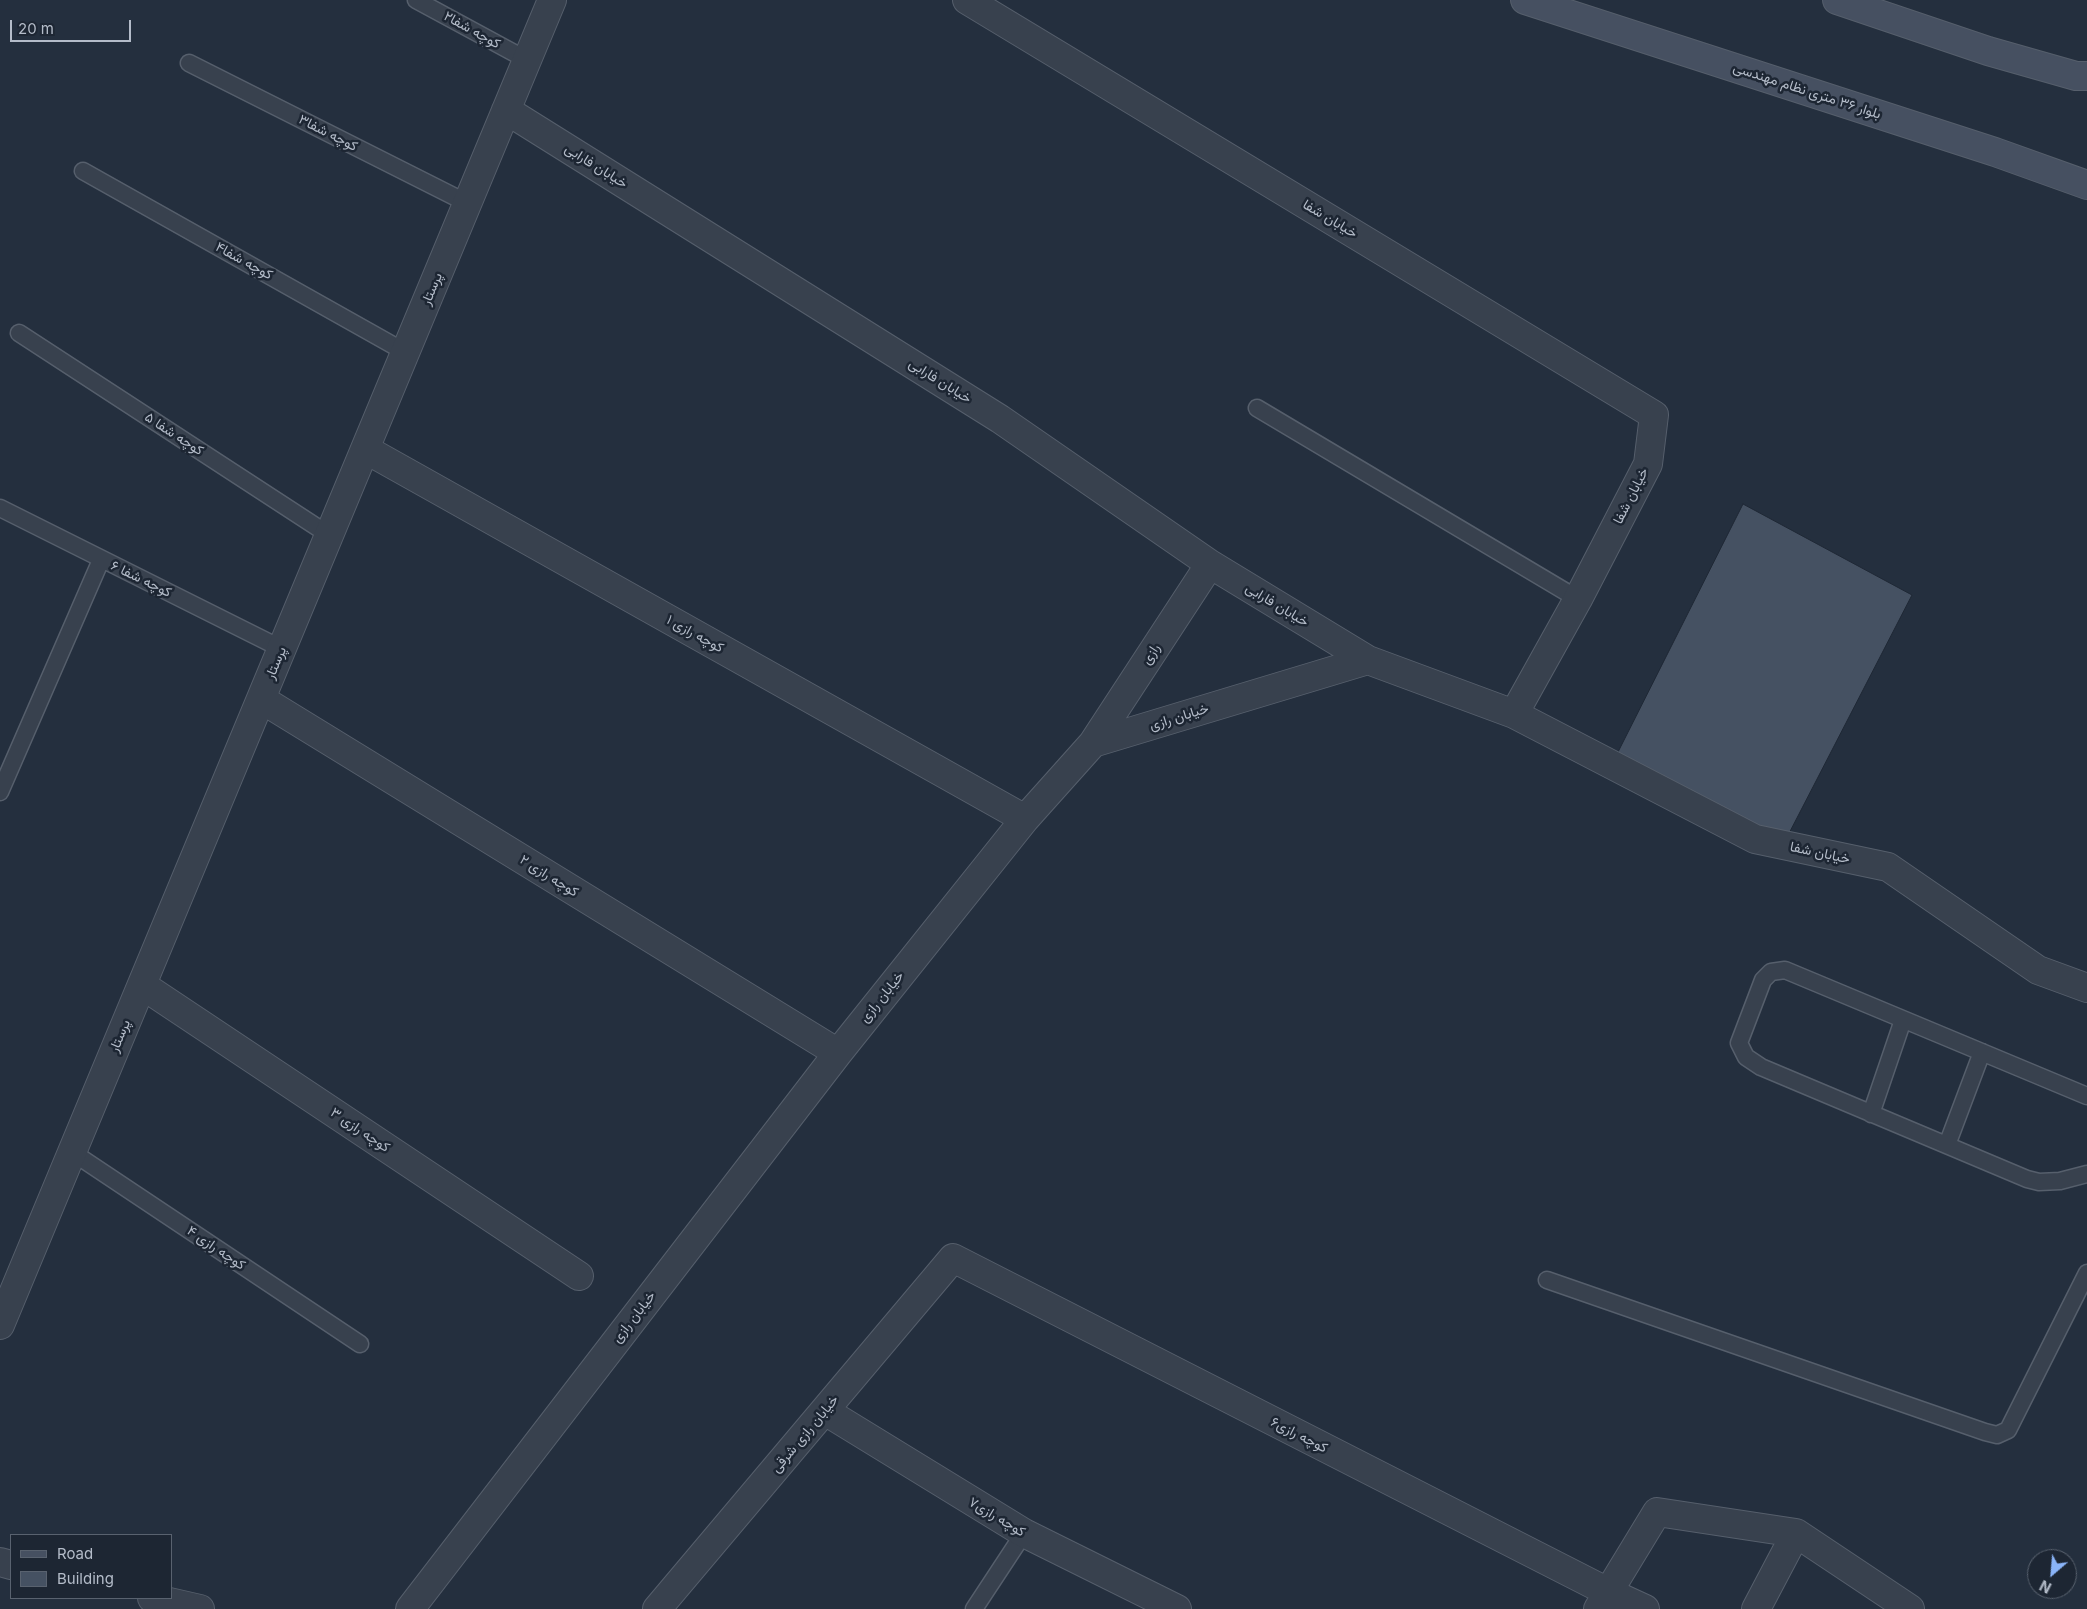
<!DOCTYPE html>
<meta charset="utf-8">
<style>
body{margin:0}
#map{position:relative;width:2087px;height:1609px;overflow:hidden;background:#242f3e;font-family:Inter,sans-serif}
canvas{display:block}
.legend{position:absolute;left:10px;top:1534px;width:162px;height:65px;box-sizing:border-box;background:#1d2633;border:1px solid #59626f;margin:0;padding:6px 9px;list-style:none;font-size:15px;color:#b4bcc9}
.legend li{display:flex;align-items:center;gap:10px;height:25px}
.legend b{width:25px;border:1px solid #59626f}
.north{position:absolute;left:2027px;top:1549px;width:50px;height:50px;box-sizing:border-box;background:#1d2633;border:1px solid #59626f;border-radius:50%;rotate:207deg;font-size:14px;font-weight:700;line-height:20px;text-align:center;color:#b4bcc9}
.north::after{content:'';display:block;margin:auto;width:18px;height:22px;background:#8ab4f8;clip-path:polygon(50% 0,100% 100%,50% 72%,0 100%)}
.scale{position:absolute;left:10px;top:20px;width:121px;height:22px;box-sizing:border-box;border:2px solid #b4bcc9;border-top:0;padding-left:6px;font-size:15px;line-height:18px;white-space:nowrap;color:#b4bcc9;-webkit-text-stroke:4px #1d2633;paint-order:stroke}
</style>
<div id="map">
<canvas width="2087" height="1609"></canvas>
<ul class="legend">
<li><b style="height:6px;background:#465061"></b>Road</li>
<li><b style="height:14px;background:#455162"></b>Building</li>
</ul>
<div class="north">N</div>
<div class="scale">20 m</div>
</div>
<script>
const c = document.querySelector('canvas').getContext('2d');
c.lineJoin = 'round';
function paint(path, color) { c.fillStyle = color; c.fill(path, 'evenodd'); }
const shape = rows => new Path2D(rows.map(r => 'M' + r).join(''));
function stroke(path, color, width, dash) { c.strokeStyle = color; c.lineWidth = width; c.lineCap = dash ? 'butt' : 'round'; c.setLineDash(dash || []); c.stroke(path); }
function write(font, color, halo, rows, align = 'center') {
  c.font = font + ' Inter,Vazirmatn,sans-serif'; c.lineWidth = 5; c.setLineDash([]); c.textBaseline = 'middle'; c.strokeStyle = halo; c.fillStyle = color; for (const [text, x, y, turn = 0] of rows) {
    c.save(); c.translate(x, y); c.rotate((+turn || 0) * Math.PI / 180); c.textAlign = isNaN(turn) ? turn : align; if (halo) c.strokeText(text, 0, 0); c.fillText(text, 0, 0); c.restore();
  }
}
const building = shape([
 [1743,504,1912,595,1783,845,1617,754,1743,504]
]);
paint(building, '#455162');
stroke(building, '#1f2835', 1);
const lane = shape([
 [416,0,527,60],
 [189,63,467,203],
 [83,171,405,352],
 [19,333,329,535],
 [1257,408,1578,599],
 [0,508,282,649],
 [0,792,101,560],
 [2087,1096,1785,970,1771,972,1763,980,1739,1043,1746,1057,1761,1067,2027,1179,2039,1182,2060,1181,2087,1174],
 [1871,1114,1903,1020],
 [1947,1145,1982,1052],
 [72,1152,360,1344],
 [1547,1280,1985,1432,1997,1435,2008,1430,2087,1273],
 [974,1609,1024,1533]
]);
const street = shape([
 [967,0,1654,415,1648,464,1578,599,1514,714,1755,839,1888,867,2038,970,2087,988],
 [506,110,1000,419,1210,564,1368,660,1514,714],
 [365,449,1025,819],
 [261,699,838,1053],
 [1093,743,1368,660],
 [142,985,579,1276],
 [0,1325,552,0],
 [825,1411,1024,1533,1177,1609],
 [0,1562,11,1565],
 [152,1598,200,1609],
 [410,1609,838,1053,1025,819,1093,743,1210,564],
 [657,1609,953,1258,1608,1592,1645,1609],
 [1598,1609,1657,1512,1796,1533],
 [1756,1609,1796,1533,1910,1609]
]);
const secondary = shape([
 [1525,0,1995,152,2087,185],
 [1837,0,1988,51,2076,76,2087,76]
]);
stroke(lane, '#565f6c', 19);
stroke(street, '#565f6c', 30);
stroke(secondary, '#565f6c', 30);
stroke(lane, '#38414e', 16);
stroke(street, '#38414e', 28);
stroke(secondary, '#465061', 28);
write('14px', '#b4bcc9', '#1d2633', [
 ["کوچه شفا۲",472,30,29],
 ["بلوار ۳۶ متری نظام مهندسی",1807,91,18],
 ["کوچه شفا۳",328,133,27],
 ["خیابان فارابی",596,166,32],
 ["خیابان شفا",1330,219,31],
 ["کوچه شفا۴",244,261,29],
 ["پرستار",432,289,-67],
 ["خیابان فارابی",940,381,32],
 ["کوچه شفا ۵",174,434,33],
 ["خیابان شفا",1631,496,-63],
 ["کوچه شفا ۶",141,579,26],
 ["خیابان فارابی",1277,605,31],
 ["کوچه رازی ۱",695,634,29],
 ["رازی",1151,654,-57],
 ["پرستار",276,663,-67],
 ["خیابان رازی",1179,717,-17],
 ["خیابان شفا",1820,853,12],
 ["کوچه رازی ۲",549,876,32],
 ["خیابان رازی",882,997,-51],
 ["پرستار",120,1036,-67],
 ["کوچه رازی ۳",360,1130,34],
 ["کوچه رازی ۴",216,1248,34],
 ["خیابان رازی",634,1317,-52],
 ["خیابان رازی شرقی",805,1434,-50],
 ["کوچه رازی۶",1299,1435,27],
 ["کوچه رازی۷",997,1517,31]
]);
</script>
